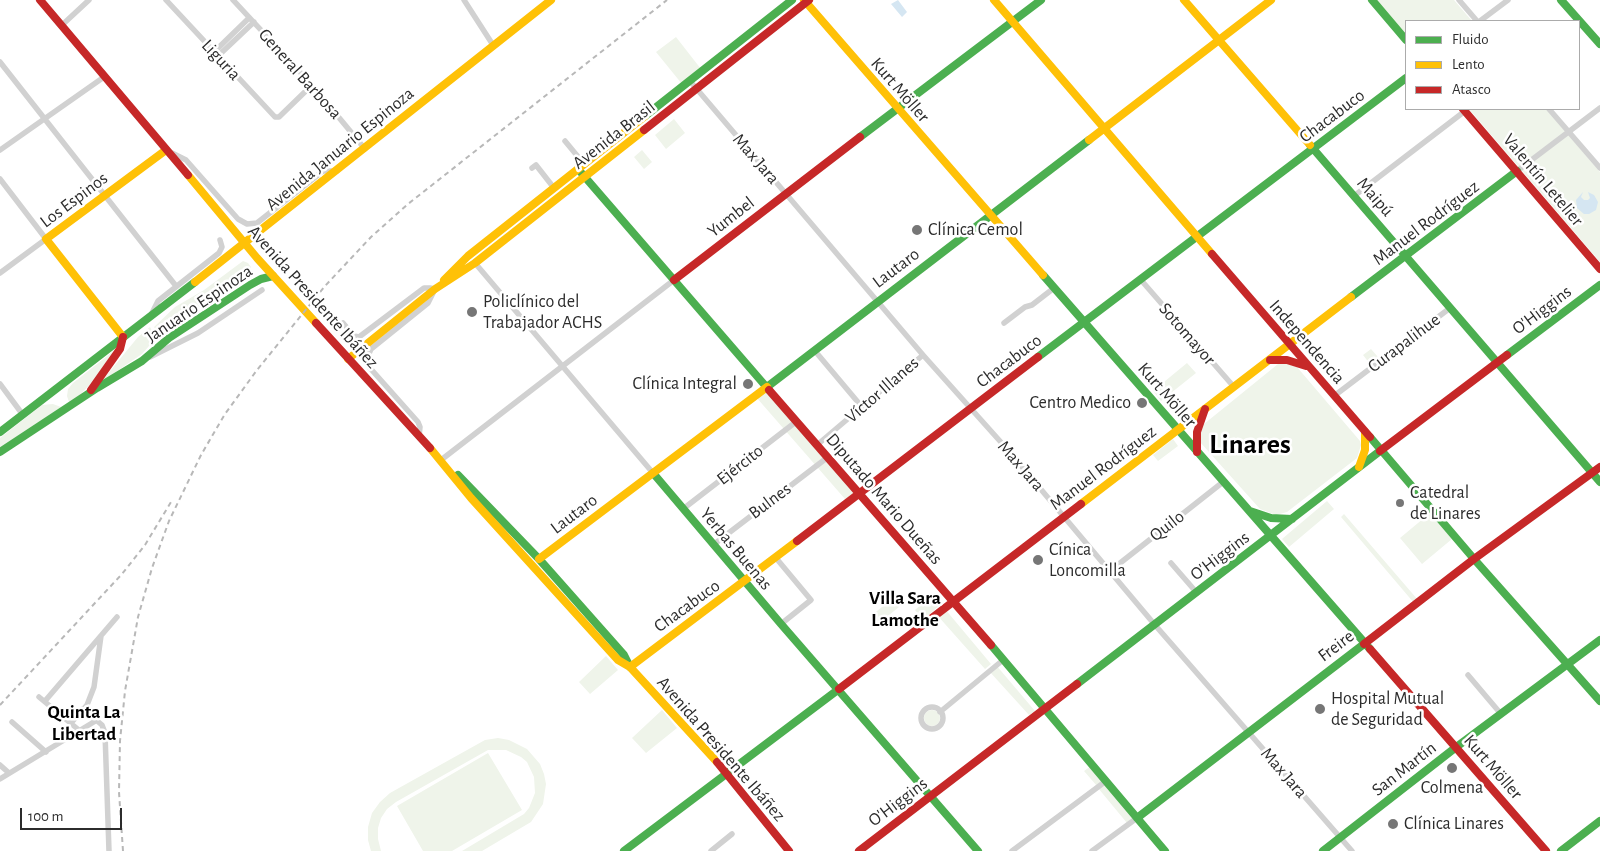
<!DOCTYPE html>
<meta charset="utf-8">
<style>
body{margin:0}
#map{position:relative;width:1600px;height:851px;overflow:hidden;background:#fff;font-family:"Alegreya Sans",sans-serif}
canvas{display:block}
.legend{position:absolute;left:1405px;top:20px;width:175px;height:90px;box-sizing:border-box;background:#fff;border:1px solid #ababab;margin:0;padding:6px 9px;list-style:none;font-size:15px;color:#2c2c2c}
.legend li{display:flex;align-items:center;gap:10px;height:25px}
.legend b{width:25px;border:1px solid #ababab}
.scale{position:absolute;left:20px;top:808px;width:102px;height:22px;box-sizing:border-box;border:2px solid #2c2c2c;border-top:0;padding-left:6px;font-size:15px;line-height:18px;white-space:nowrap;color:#2c2c2c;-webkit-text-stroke:4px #fff;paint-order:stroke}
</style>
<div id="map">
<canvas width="1600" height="851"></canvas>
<ul class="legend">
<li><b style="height:6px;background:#4caf50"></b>Fluido</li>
<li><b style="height:6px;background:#ffc107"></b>Lento</li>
<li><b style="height:6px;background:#c62828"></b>Atasco</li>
</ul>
<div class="scale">100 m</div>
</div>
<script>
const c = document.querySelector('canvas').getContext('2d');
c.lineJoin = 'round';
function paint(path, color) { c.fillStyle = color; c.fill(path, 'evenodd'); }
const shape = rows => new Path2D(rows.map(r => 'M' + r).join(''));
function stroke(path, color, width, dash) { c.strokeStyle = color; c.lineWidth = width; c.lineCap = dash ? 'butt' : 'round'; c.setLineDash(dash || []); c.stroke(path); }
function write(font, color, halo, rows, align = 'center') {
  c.font = font + ' "Alegreya Sans",sans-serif'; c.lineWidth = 5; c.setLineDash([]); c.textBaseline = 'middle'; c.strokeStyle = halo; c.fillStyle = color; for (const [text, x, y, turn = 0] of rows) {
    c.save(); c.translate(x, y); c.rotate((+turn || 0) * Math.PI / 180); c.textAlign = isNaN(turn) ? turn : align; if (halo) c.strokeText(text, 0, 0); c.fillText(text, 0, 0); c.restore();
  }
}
paint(shape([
 [1376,0,1454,0,1472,21,1406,21,1406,35],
 [676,37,701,69,682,84,656,52],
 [1469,109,1546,109,1600,172,1600,262],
 [674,119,685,133,666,149,655,135],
 [642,150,652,162,644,169,634,157],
 [243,261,248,263,251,267,250,271,245,275,159,335,154,327,175,307,204,290],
 [150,327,156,338,142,354,101,382,138,337],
 [121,345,95,379,80,395,69,402,67,396,68,389,73,383],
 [1371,349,1378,357,1370,364,1363,355],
 [1187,363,1196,373,1161,401,1153,391],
 [1278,364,1288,364,1297,367,1360,441,1361,445,1357,458,1287,512,1276,515,1260,509,1200,442,1199,438,1204,424],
 [767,389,856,493,845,499,756,397],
 [53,404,61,407,0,448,0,438,42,405],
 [1173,439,1178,446,1158,461,1153,455],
 [1327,501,1334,509,1289,547,1282,539],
 [1430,513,1452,539,1422,564,1400,538],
 [1344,514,1418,600,1414,603,1341,517],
 [933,594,941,604,923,620,915,610],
 [892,599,899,607,878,624,872,615],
 [945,609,991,664,985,669,937,615],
 [606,656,618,670,590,694,579,682],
 [996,665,1035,711,1029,715,989,671],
 [662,710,677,728,646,753,632,738],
 '924 718a8 8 0 1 1 16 0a8 8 0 1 1-16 0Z',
 [498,738,509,740,527,749,540,764,544,774,546,784,543,804,531,822,482,851,462,851,524,814,529,808,535,793,534,777,527,762,521,757,506,750,488,750,396,802,387,809,381,818,378,828,378,839,381,851,371,851,368,840,368,827,372,813,380,802,390,793,485,740],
 [488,753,522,810,452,851,423,851,397,806],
 [1091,766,1104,781,1097,786,1084,771],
 [1106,783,1134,818,1127,823,1098,788]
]), '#eff4ea');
paint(shape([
 [898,0,907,12,902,17,891,4],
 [1583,192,1581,197,1584,200,1588,200,1590,198,1588,192,1594,195,1598,202,1596,210,1589,214,1584,214,1577,208,1576,200]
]), '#d5e6f2');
stroke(shape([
 [166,0,275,117,279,117,312,85],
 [233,0,312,85,365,149],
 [464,0,493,45],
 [1459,0,1477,21],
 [1480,21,1508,0],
 [61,26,89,0],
 [214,52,249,18],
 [218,56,254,22],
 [0,62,176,286],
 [690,81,923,355,1007,449,1155,625,1352,851],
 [1549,109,1600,168],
 [565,141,584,164],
 [0,150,104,77],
 [172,153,186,160,238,219,247,224,257,223,323,171,337,171],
 [532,168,536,165,554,188],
 [1517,171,1600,108],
 [0,179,46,239,0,273],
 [1354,196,1465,111],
 [475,263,653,473],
 [1141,280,1234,387],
 [150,317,158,301,219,253,222,247,220,240],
 [343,323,354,336,359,337,424,288,430,288,435,289,428,303,371,349,366,360,370,368,418,422,420,427,419,437],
 [1004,323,1025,307,1032,305,1054,288],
 [815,351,862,407],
 [150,357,198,333,262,290],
 [0,384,23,415],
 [1334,396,1450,308],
 [817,445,923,355],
 [441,460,674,280],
 [683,509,797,421],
 [713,545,828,457],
 [776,558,811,600,781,624],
 [1171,563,1197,593],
 [1110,571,1223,482],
 [1468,675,1501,714],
 [39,697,80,731],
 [45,701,117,617],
 '921 718a11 11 0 1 1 22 0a11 11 0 1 1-22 0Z',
 [83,709,102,725,105,733,109,851],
 [940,712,1003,660],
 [12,722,46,752],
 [71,723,87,705,94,687,101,636],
 [0,765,9,773],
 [0,779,97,720],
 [711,851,732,834],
 [1012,851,1106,781],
 [1092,851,1137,818]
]), '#d1d1d1', 5.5);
stroke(shape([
 [1372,0,1406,40],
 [1561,0,1600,44],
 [645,116,792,0],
 [860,137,1041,0],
 [1310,145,1600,482],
 [578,169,769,390],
 [1043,275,1370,649],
 [1351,297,1517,171],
 [1507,355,1600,285],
 [1038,357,1406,78],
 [767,387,1089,140],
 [0,432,195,282],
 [1370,437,1474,559,1600,701],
 [0,452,97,388,142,361,169,338,250,285,261,279,273,276],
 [653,473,781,624,978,851],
 [458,475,539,559,624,655,630,667],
 [1250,511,1271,518,1292,519],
 [991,645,1165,851],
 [1077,684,1380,451],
 [1137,818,1364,644],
 [624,851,839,689],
 [1323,851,1455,748,1600,640],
 [1561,851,1600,821]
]), '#4caf50', 8);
stroke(shape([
 [804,0,1043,275],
 [994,0,1212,254],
 [1184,0,1310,145],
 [1089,140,1271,0],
 [188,175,257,258,316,323],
 [444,280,468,256,645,116],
 [195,282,551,0],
 [123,337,46,239,166,150],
 [348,359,435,289,475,263,644,130],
 [430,448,471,498,618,660,630,667,717,762],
 [1359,467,1365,450,1365,432],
 [1081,504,1351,297],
 [539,559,767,387],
 [630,667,797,541]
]), '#ffc107', 8);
stroke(shape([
 [40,0,188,175],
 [1463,109,1600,269],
 [644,130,809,0],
 [1212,254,1370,437],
 [674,280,860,137],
 [316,323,430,448],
 [1270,360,1287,360,1306,366],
 [91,390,120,349,123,337],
 [769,390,991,645],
 [1380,451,1507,355],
 [1197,452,1197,432,1205,409],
 [797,541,1038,357],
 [1364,644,1474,559,1600,467],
 [1370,649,1546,851],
 [839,689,1081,504],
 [717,762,789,851],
 [859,851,1077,684]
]), '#c62828', 8);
stroke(shape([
 [0,705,122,574,145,545,171,502],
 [123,851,119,792,120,741,125,691,138,617,152,568,169,521,201,455,225,414,257,370,325,286,371,237,408,204,667,0]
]), '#b8b8b8', 2, [5, 4]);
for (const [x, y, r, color] of [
 [917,230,6,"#767676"],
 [472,312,6,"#767676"],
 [748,384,6,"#767676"],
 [1142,403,6,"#767676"],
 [1400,503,5,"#767676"],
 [1038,560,6,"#767676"],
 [1320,709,6,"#767676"],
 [1452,768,6,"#767676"],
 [1393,824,6,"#767676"]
]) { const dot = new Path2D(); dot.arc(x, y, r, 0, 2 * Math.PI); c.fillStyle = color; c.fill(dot); stroke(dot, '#fff', 2); }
write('18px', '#2c2c2c', '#fff', [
 ["Liguria",221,60,47],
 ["General Barbosa",300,74,48],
 ["Kurt Möller",900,90,49],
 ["Chacabuco",1332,116,-37],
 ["Avenida Brasil",614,135,-38],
 ["Avenida Januario Espinoza",340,149,-39],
 ["Max Jara",756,159,49],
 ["Valentín Letelier",1543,180,50],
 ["Maipú",1375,197,49],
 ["Los Espinos",74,200,-37],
 ["Yumbel",731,217,-38],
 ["Manuel Rodríguez",1426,223,-37],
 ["Lautaro",896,268,-37],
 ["Avenida Presidente Ibáñez",313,297,48],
 ["Januario Espinoza",199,304,-34],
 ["O'Higgins",1542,310,-37],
 ["Sotomayor",1187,334,49],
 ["Independencia",1307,342,49],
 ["Curapalihue",1404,343,-37],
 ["Chacabuco",1009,361,-37],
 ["Víctor Illanes",882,390,-41],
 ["Kurt Möller",1167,395,49],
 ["Ejército",740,465,-38],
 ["Max Jara",1021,466,49],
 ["Manuel Rodríguez",1103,468,-37],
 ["Diputado Mario Dueñas",884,499,49],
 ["Bulnes",770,501,-37],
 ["Lautaro",574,514,-37],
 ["Quilo",1167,526,-38],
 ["Yerbas Buenas",736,549,50],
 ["O'Higgins",1220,556,-37],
 ["Chacabuco",687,606,-36],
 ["Freire",1336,646,-37],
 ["Avenida Presidente Ibáñez",721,749,49],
 ["Kurt Möller",1493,767,49],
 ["San Martín",1404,769,-38],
 ["Max Jara",1284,773,49],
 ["O'Higgins",898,802,-37]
]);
write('18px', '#2c2c2c', '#fff', [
 ["Clínica Cemol",928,230],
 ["Policlínico del",483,302],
 ["Trabajador ACHS",483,323],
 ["Clínica Integral",737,384,"right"],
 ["Centro Medico",1131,403,"right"],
 ["Catedral",1410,493],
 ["de Linares",1410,514],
 ["Cínica",1049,550],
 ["Loncomilla",1049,571],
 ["Hospital Mutual",1331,699],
 ["de Seguridad",1331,720],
 ["Colmena",1452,788,"center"],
 ["Clínica Linares",1404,824]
], 'left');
write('bold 19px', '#000', '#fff', [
 ["Villa Sara",905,598],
 ["Lamothe",905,620],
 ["Quinta La",84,712],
 ["Libertad",84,734]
]);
write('bold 28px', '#000', '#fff', [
 ["Linares",1250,445]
]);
</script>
